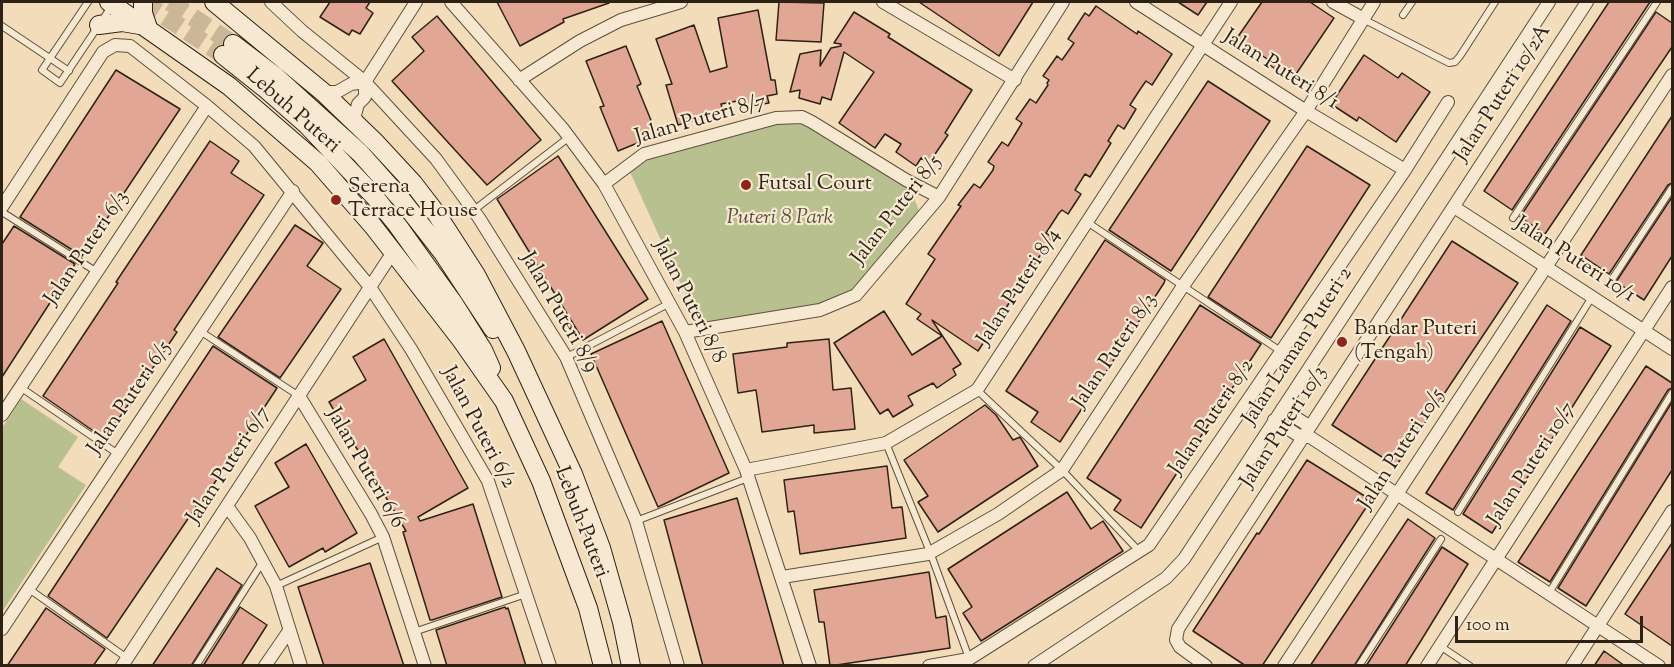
<!DOCTYPE html>
<style>
body{margin:0}
#map{position:relative;width:1674px;height:667px;overflow:hidden;background:#f3dcb9;font-family:"Sorts Mill Goudy",serif}
canvas{display:block}
.frame{position:absolute;inset:0;border:3px solid #2d2215;pointer-events:none}
.scale{position:absolute;left:1455px;top:616px;width:188px;height:27px;box-sizing:border-box;border:3px solid #2d2215;border-top:0;padding-left:8px;font-size:18px;line-height:21px;white-space:nowrap;color:#2d2215;-webkit-text-stroke:4px #f7e8d2;paint-order:stroke}
</style>
<div id="map">
<canvas width="1674" height="667"></canvas>
<div class="frame"></div>
<div class="scale">100 m</div>
</div>
<script>
const c = document.querySelector('canvas').getContext('2d');
c.lineJoin = 'round';
function paint(path, color) { c.fillStyle = color; c.fill(path, 'evenodd'); }
const shape = rows => new Path2D(rows.map(r => 'M' + r).join(''));
function stroke(path, color, width, dash) { c.strokeStyle = color; c.lineWidth = width; c.lineCap = dash ? 'butt' : 'round'; c.setLineDash(dash || []); c.stroke(path); }
function write(font, color, halo, rows, align = 'center') {
  c.font = font + ' "Sorts Mill Goudy",serif'; c.lineWidth = 4.5; c.setLineDash([]); c.textBaseline = 'middle'; c.strokeStyle = halo; c.fillStyle = color; for (const [text, x, y, turn = 0] of rows) {
    c.save(); c.translate(x, y); c.rotate((+turn || 0) * Math.PI / 180); c.textAlign = isNaN(turn) ? turn : align; if (halo) c.strokeText(text, 0, 0); c.fillText(text, 0, 0); c.restore();
  }
}
paint(shape([
 [792,120,815,128,911,190,919,211,853,290,816,306,699,324,630,172,640,161],
 [21,399,78,437,58,467,86,485,2,612,2,428]
]), '#b9c090');
const building = shape([
 [330,2,370,2,366,8,373,13,360,34,352,30,349,35,320,17,330,2],
 [497,2,609,2,609,3,563,19,564,22,520,46,497,2],
 [779,2,824,3,821,42,776,40,779,2],
 [919,2,1033,2,999,56,919,2],
 [1178,2,1207,2,1198,15,1178,2],
 [1262,2,1310,2,1334,18,1292,80,1268,64,1270,61,1237,38,1262,2],
 [1609,2,1650,2,1512,210,1484,191,1609,2],
 [1096,6,1137,34,1138,31,1172,54,1152,85,1146,81,1141,88,1130,105,1136,109,1124,129,1118,125,1108,141,1111,143,1090,177,1085,174,1075,190,1081,194,1068,214,1062,210,1059,213,1046,233,1052,237,978,351,932,320,961,364,953,369,956,375,937,388,933,383,908,396,913,405,893,417,888,409,880,414,834,343,884,311,912,355,942,336,917,319,921,314,906,304,935,259,928,254,961,206,958,205,974,184,980,188,993,170,994,166,988,162,1002,142,1008,146,1022,123,1016,119,1030,99,1036,103,1048,85,1047,83,1049,80,1043,76,1057,56,1062,60,1074,43,1068,39,1085,13,1089,16,1096,6],
 [758,10,771,80,775,80,777,94,767,96,769,103,744,107,743,100,721,104,723,111,678,125,666,85,672,84,656,39,694,25,710,72,727,67,718,18,758,10],
 [854,12,890,34,888,37,972,90,945,133,948,135,929,163,921,158,916,166,896,152,901,144,885,134,875,148,839,123,874,72,844,52,831,100,822,97,820,104,799,98,800,90,790,92,800,54,821,50,820,66,831,48,841,46,841,44,834,43,854,12],
 [1656,12,1672,23,1672,47,1545,234,1520,217,1656,12],
 [437,16,541,140,487,185,392,81,424,51,412,37,437,16],
 [626,46,641,84,637,86,657,135,618,151,600,107,604,106,586,61,626,46],
 [1364,55,1398,78,1402,73,1430,92,1396,142,1359,117,1357,121,1331,104,1364,55],
 [116,70,180,109,82,256,20,217,116,70],
 [1208,81,1270,121,1171,271,1109,230,1208,81],
 [1672,116,1672,183,1668,185,1609,274,1581,255,1672,116],
 [210,141,239,161,231,173,264,195,174,330,177,332,105,439,43,396,118,283,116,282,210,141],
 [1307,146,1370,185,1271,338,1208,297,1307,146],
 [558,156,648,299,583,340,497,199,558,156],
 [1672,197,1672,256,1644,300,1616,282,1672,197],
 [295,225,323,243,307,266,341,289,280,378,218,337,295,225],
 [14,226,75,264,2,377,2,244,14,226],
 [1105,240,1165,280,1164,283,1060,442,1031,422,1038,412,1006,391,1105,240],
 [1452,241,1518,283,1396,466,1332,425,1452,241],
 [1200,305,1261,344,1141,528,1114,510,1121,500,1087,478,1200,305],
 [1547,305,1571,321,1453,510,1426,493,1547,305],
 [662,321,729,473,658,507,591,354,662,321],
 [1580,327,1611,346,1492,533,1463,514,1580,327],
 [384,339,468,488,418,517,420,521,473,504,502,597,432,620,430,620,403,532,406,531,329,402,366,380,353,357,384,339],
 [829,339,833,390,851,388,855,429,814,433,814,425,762,432,756,390,738,393,733,354,787,347,787,343,829,339],
 [213,346,277,388,200,505,198,504,107,638,48,596,213,346],
 [1646,366,1672,383,1672,388,1668,390,1550,582,1518,562,1646,366],
 [1672,402,1672,470,1586,606,1558,588,1672,402],
 [985,405,996,415,1013,440,1020,437,1038,466,938,532,918,502,928,496,904,460,985,405],
 [306,444,357,533,325,552,323,548,289,567,255,506,289,487,275,463,306,444],
 [1307,460,1371,500,1262,666,1246,666,1193,631,1257,533,1259,534,1307,460],
 [887,466,892,508,902,507,906,538,800,554,794,511,788,512,784,480,887,466],
 [1067,492,1091,529,1103,521,1123,551,981,641,963,613,972,607,948,569,1067,492],
 [737,498,784,666,703,666,664,520,737,498],
 [1408,519,1435,538,1354,666,1310,666,1408,519],
 [1672,543,1672,646,1625,614,1672,543],
 [1442,547,1468,564,1422,639,1405,666,1366,666,1442,547],
 [370,563,404,666,324,666,298,587,370,563],
 [217,568,242,585,191,666,152,666,217,568],
 [929,572,936,618,946,616,950,648,830,666,824,622,819,622,814,590,929,572],
 [240,607,267,625,241,666,203,666,240,607],
 [505,607,506,609,508,608,526,666,447,666,436,630,505,607],
 [46,608,105,649,93,666,7,666,46,608],
 [1604,651,1625,666,1594,666,1604,651]
]);
paint(building, '#e1a694');
stroke(building, '#2d2215', 1.5);
stroke(shape([
 [143,2,223,55],
 [170,2,233,44]
]), '#cbb798', 18, [18, 9]);
const lane = shape([
 [88,2,42,70,60,83,111,7],
 [1403,15,1412,2],
 [1363,19,1449,63,1455,62,1460,56,1495,2],
 [2,26,69,71],
 [474,210,568,138],
 [2,212,97,272],
 [1513,218,1657,2],
 [1087,222,1282,352],
 [1611,281,1672,188],
 [200,331,299,396],
 [567,357,668,304],
 [20,387,118,454],
 [977,390,1062,470,1140,552],
 [886,443,930,552,969,658],
 [1458,512,1592,297],
 [636,521,748,478],
 [276,586,383,537],
 [29,589,127,658],
 [1549,593,1672,393],
 [414,632,526,594],
 [1440,646,1470,666],
 [196,666,262,563],
 [1359,666,1441,539]
]);
const street = shape([
 [271,2,302,31,365,82,436,159,479,218,566,357,636,521,678,666],
 [451,2,563,129,604,184,685,332,746,470,810,666],
 [883,2,1015,80],
 [1136,2,1306,111,1405,170],
 [1333,2,1362,18],
 [519,80,580,41,621,20,681,2],
 [323,92,337,92,351,84,365,82],
 [357,125,355,115,358,104,365,97,365,82,416,2],
 [604,184,644,154,776,118,802,117,812,122,906,180,939,197],
 [2,207,103,52,115,45,130,46,207,106,254,146,370,287,411,349,488,481,550,666],
 [1454,207,1672,349],
 [685,332,820,310,856,295,939,197,1063,2],
 [299,396,371,514,383,537,425,666],
 [1282,409,1309,426],
 [2,415,207,106],
 [1274,420,1301,437,1310,437,1659,666],
 [746,470,886,443,977,390,1231,2],
 [227,506,250,538,276,586,301,666],
 [782,577,928,554,998,514,1062,470,1183,286,1306,111,1374,2],
 [2,629,293,191],
 [122,666,393,252],
 [265,666,289,631],
 [929,666,969,659,1149,545,1405,170,1448,102],
 [1034,666,1166,578,1184,559,1549,2],
 [1206,666,1180,647,1176,640,1178,629,1587,2],
 [1284,666,1672,75],
 [1427,666,1672,287],
 [1572,666,1672,511]
]);
const secondary = shape([
 [109,2,229,86,318,163,373,226,462,341,504,401,541,481,588,608,603,666],
 [143,2,143,13,148,28],
 [214,2,323,92,376,143,413,183,436,213,476,275,516,351,573,474,601,548,622,622,631,666],
 [99,25,122,22,140,25],
 [233,44,275,76,360,153,401,199,443,253,493,329],
 [223,55,267,90,307,125,374,196,398,226,454,304,483,350,491,368]
]);
stroke(lane, '#5e503e', 8);
stroke(street, '#5e503e', 14);
stroke(secondary, '#2d2215', 20);
stroke(lane, '#f7e8d2', 6);
stroke(street, '#f7e8d2', 12);
stroke(secondary, '#f7e8d2', 18);
for (const [x, y, r, color] of [
 [746,185,6,"#8f2418"],
 [336,200,6,"#8f2418"],
 [1342,342,6,"#8f2418"]
]) { const dot = new Path2D(); dot.arc(x, y, r, 0, 2 * Math.PI); c.fillStyle = color; c.fill(dot); stroke(dot, '#f7e8d2', 2); }
write('21px', '#2d2215', '#f7e8d2', [
 ["Jalan Puteri 8/1",1280,71,32],
 ["Jalan Puteri 10/2A",1504,94,-57],
 ["Lebuh Puteri",292,112,41],
 ["Jalan Puteri 8/7",701,121,-16],
 ["Jalan Puteri 8/5",898,211,-52],
 ["Jalan Puteri 6/3",88,249,-56],
 ["Jalan Puteri 10/1",1574,261,33],
 ["Jalan Puteri 8/4",1020,288,-57],
 ["Jalan Puteri 8/8",688,302,63],
 ["Jalan Puteri 8/9",558,313,60],
 ["Jalan Laman Puteri 2",1299,347,-57],
 ["Jalan Puteri 8/3",1116,352,-56],
 ["Jalan Puteri 6/5",131,399,-56],
 ["Jalan Puteri 8/2",1213,418,-56],
 ["Jalan Puteri 6/2",477,428,62],
 ["Jalan Puteri 10/3",1285,428,-57],
 ["Jalan Puteri 10/5",1403,450,-57],
 ["Jalan Puteri 10/7",1533,465,-57],
 ["Jalan Puteri 6/7",230,466,-57],
 ["Jalan Puteri 6/6",364,469,60],
 ["Lebuh Puteri",580,523,69]
]);
write('21px', '#2d2215', '#f7e8d2', [
 ["Futsal Court",758,185],
 ["Serena",348,188],
 ["Terrace House",348,212],
 ["Bandar Puteri",1354,330],
 ["(Tengah)",1354,354]
], 'left');
write('italic 21px', '#57513a', '#f7e8d2', [
 ["Puteri 8 Park",780,219]
]);
</script>
